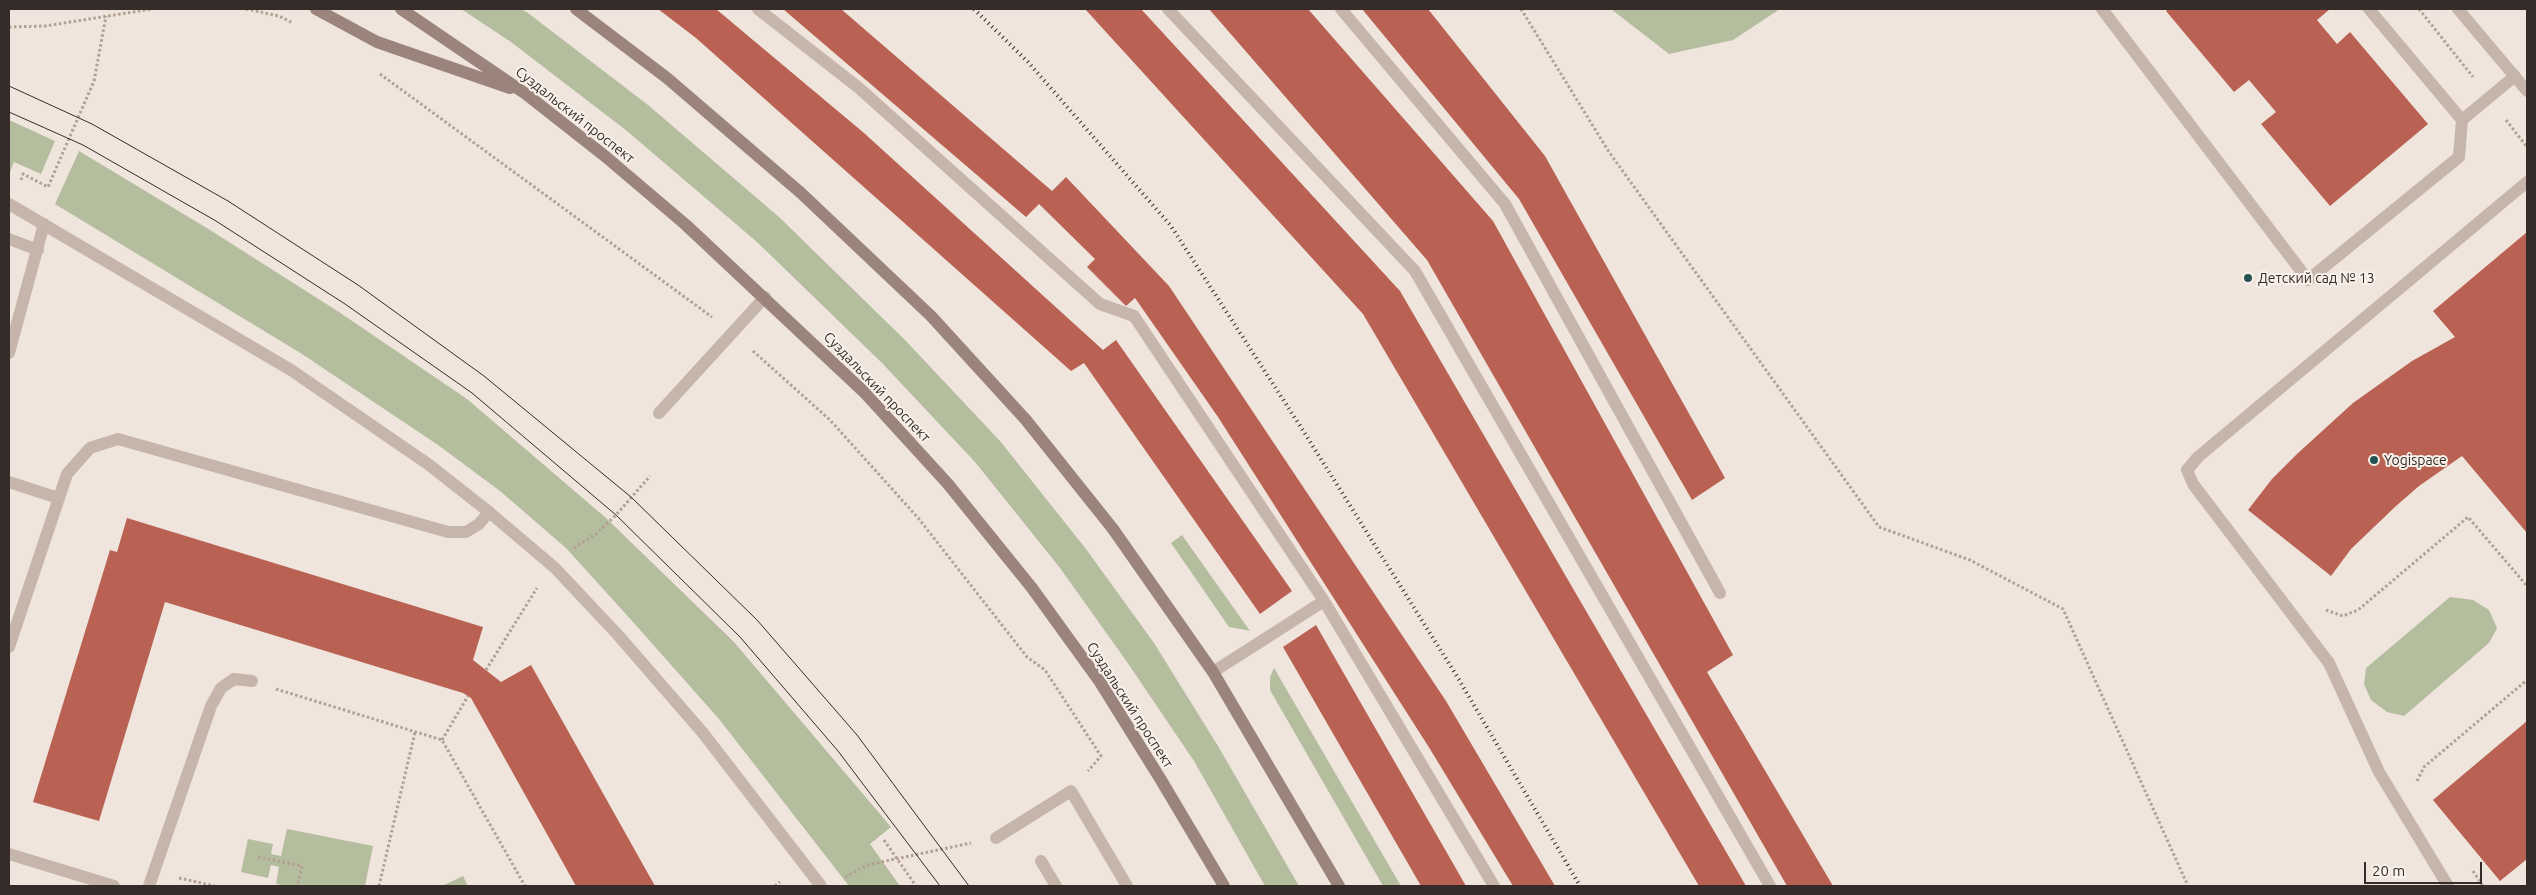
<!DOCTYPE html>
<meta charset="utf-8">
<style>
body{margin:0}
#map{position:relative;width:2536px;height:895px;overflow:hidden;background:#efe5dd;font-family:Ubuntu,sans-serif}
canvas{display:block}
.frame{position:absolute;inset:0;border:10px solid #352c29;pointer-events:none}
.scale{position:absolute;left:2364px;top:862px;width:118px;height:22px;box-sizing:border-box;border:2px solid #352c29;border-top:0;padding-left:6px;font-size:15px;line-height:18px;white-space:nowrap;color:#352c29;-webkit-text-stroke:4px #f8f0e9;paint-order:stroke}
</style>
<div id="map">
<canvas width="2536" height="895"></canvas>
<div class="frame"></div>
<div class="scale">20 m</div>
</div>
<script>
const c = document.querySelector('canvas').getContext('2d');
c.lineJoin = 'round';
function paint(path, color) { c.fillStyle = color; c.fill(path, 'evenodd'); }
const shape = rows => new Path2D(rows.map(r => 'M' + r).join(''));
function stroke(path, color, width, dash) { c.strokeStyle = color; c.lineWidth = width; c.lineCap = dash ? 'butt' : 'round'; c.setLineDash(dash || []); c.stroke(path); }
function write(font, color, halo, rows, align = 'center') {
  c.font = font + ' Ubuntu,sans-serif'; c.lineWidth = 4; c.setLineDash([]); c.textBaseline = 'middle'; c.strokeStyle = halo; c.fillStyle = color; for (const [text, x, y, turn = 0] of rows) {
    c.save(); c.translate(x, y); c.rotate((+turn || 0) * Math.PI / 180); c.textAlign = isNaN(turn) ? turn : align; if (halo) c.strokeText(text, 0, 0); c.fillText(text, 0, 0); c.restore();
  }
}
paint(shape([
 [461,9,521,9,528,13,648,105,779,217,905,340,1000,441,1086,549,1154,643,1218,746,1299,886,1265,886,1194,761,1127,662,1060,568,975,462,882,363,757,242,627,131,511,42],
 [1611,9,1780,9,1733,40,1669,54],
 [9,120,55,141,41,174,14,162,9,175],
 [79,151,210,230,339,312,467,399,606,518,734,642,891,827,870,844,900,886,849,886,719,719,633,622,566,548,500,491,438,445,302,354,55,204],
 [1182,535,1250,631,1251,631,1229,627,1171,543],
 [2450,597,2473,600,2489,610,2497,628,2489,643,2404,716,2387,712,2371,700,2364,684,2366,668],
 [1274,668,1401,886,1383,886,1270,690,1270,677],
 [287,829,373,846,365,886,289,886,276,884,279,867,271,865,268,878,241,872,248,839,273,844,271,854,281,856],
 [463,876,468,886,442,886]
]), '#b5bd9f');
paint(shape([
 [658,9,716,9,864,133,1103,350,1116,340,1292,591,1260,614,1084,363,1071,371,696,38],
 [783,9,841,9,1052,191,1066,177,1169,286,1446,701,1555,886,1513,886,1430,749,1218,417,1135,298,1126,306,1087,267,1095,259,1039,204,1026,217],
 [1085,9,1141,9,1400,291,1746,886,1699,886,1363,314],
 [1209,9,1308,9,1493,221,1733,655,1707,672,1833,886,1787,886,1427,260],
 [1362,9,1428,9,1545,156,1725,478,1692,500,1519,199],
 [2168,9,2330,9,2317,20,2337,44,2350,32,2428,124,2330,206,2261,124,2276,112,2249,80,2234,92,2166,11],
 [2527,232,2527,533,2462,456,2419,486,2396,506,2351,549,2331,576,2248,510,2272,479,2297,454,2353,403,2412,361,2455,337,2433,311],
 [127,518,483,627,473,660,501,682,531,665,655,886,576,886,471,698,463,693,165,602,99,821,33,802,110,550,117,552],
 [1316,625,1466,886,1421,886,1283,647],
 [2527,721,2527,859,2500,881,2433,800]
]), '#b96152');
stroke(shape([
 [246,9,279,16,293,23],
 [1521,9,1609,152,1879,527,1970,560,2063,609,2188,886],
 [2419,9,2473,77],
 [9,27,45,26,152,9],
 [380,74,712,317],
 [2506,120,2527,147],
 [21,180,23,174,48,187,94,81,106,16],
 [753,351,830,420,919,519,1027,657,1045,670,1101,756,1088,771],
 [574,548,597,533,616,515,650,476],
 [2326,610,2343,616,2358,610,2468,517,2527,586],
 [486,670,537,588],
 [276,689,442,740,525,886],
 [442,740,468,696],
 [2417,781,2424,767,2527,680],
 [884,840,916,886],
 [258,857,302,866,297,886],
 [2473,871,2483,886],
 [845,877,867,865,971,843],
 [179,878,215,886],
 [379,886,415,732],
 [775,886,780,882]
]), '#b29f95', 3, [2.5, 2.5]);
stroke(shape([
 [758,9,859,88,1100,304,1134,316,1324,601,1494,886],
 [1168,9,1415,271,1770,886],
 [1341,9,1505,204,1720,593],
 [2102,9,2308,280,2459,157,2462,120,2515,76],
 [2369,9,2462,120],
 [9,239,38,250],
 [9,353,44,224],
 [659,413,765,297],
 [9,482,58,498],
 [9,647,67,474,90,448,118,439,448,532,466,532,479,524,489,512],
 [1213,672,1324,601],
 [996,838,1071,791,1127,886],
 [9,854,114,886],
 [1041,861,1056,886],
 [149,886,211,706,221,688,234,679,252,681],
 [2448,886,2379,772,2329,663,2193,484,2187,470,2198,457,2527,182]
]), '#c6b5aa', 12);
stroke(shape([
 [2458,9,2527,91],
 [9,204,291,370,428,464,489,512,555,568,618,635,703,733,821,886]
]), '#c6b5aa', 12);
stroke(shape([
 [316,9,377,42,510,88],
 [401,9,526,94,606,157,686,225,864,392,948,484,1032,588,1100,682,1161,780,1224,886],
 [576,9,667,78,801,193,931,316,1026,420,1113,529,1213,672,1339,886]
]), '#9a847c', 12);
stroke(shape([
 [9,86,92,124,228,201,358,285,484,376,631,497,757,620,857,735,969,886],
 [9,112,83,145,216,221,345,304,472,393,616,515,740,637,838,751,940,886]
]), '#352c29', 1);
stroke(shape([
 [974,9,1028,62,1171,226,1304,432,1458,678,1580,886]
]), '#352c29', 4, [1, 4]);
for (const [x, y, r, color] of [
 [2248,278,5,"#235251"],
 [2374,460,5,"#235251"]
]) { const dot = new Path2D(); dot.arc(x, y, r, 0, 2 * Math.PI); c.fillStyle = color; c.fill(dot); stroke(dot, '#f8f0e9', 2); }
write('14px', '#352c29', '#f8f0e9', [
 ["Суздальский проспект",575,115,38],
 ["Суздальский проспект",877,387,46],
 ["Суздальский проспект",1130,705,57]
]);
write('14px', '#352c29', '#f8f0e9', [
 ["Детский сад № 13",2258,278],
 ["Yogispace",2384,460]
], 'left');
</script>
